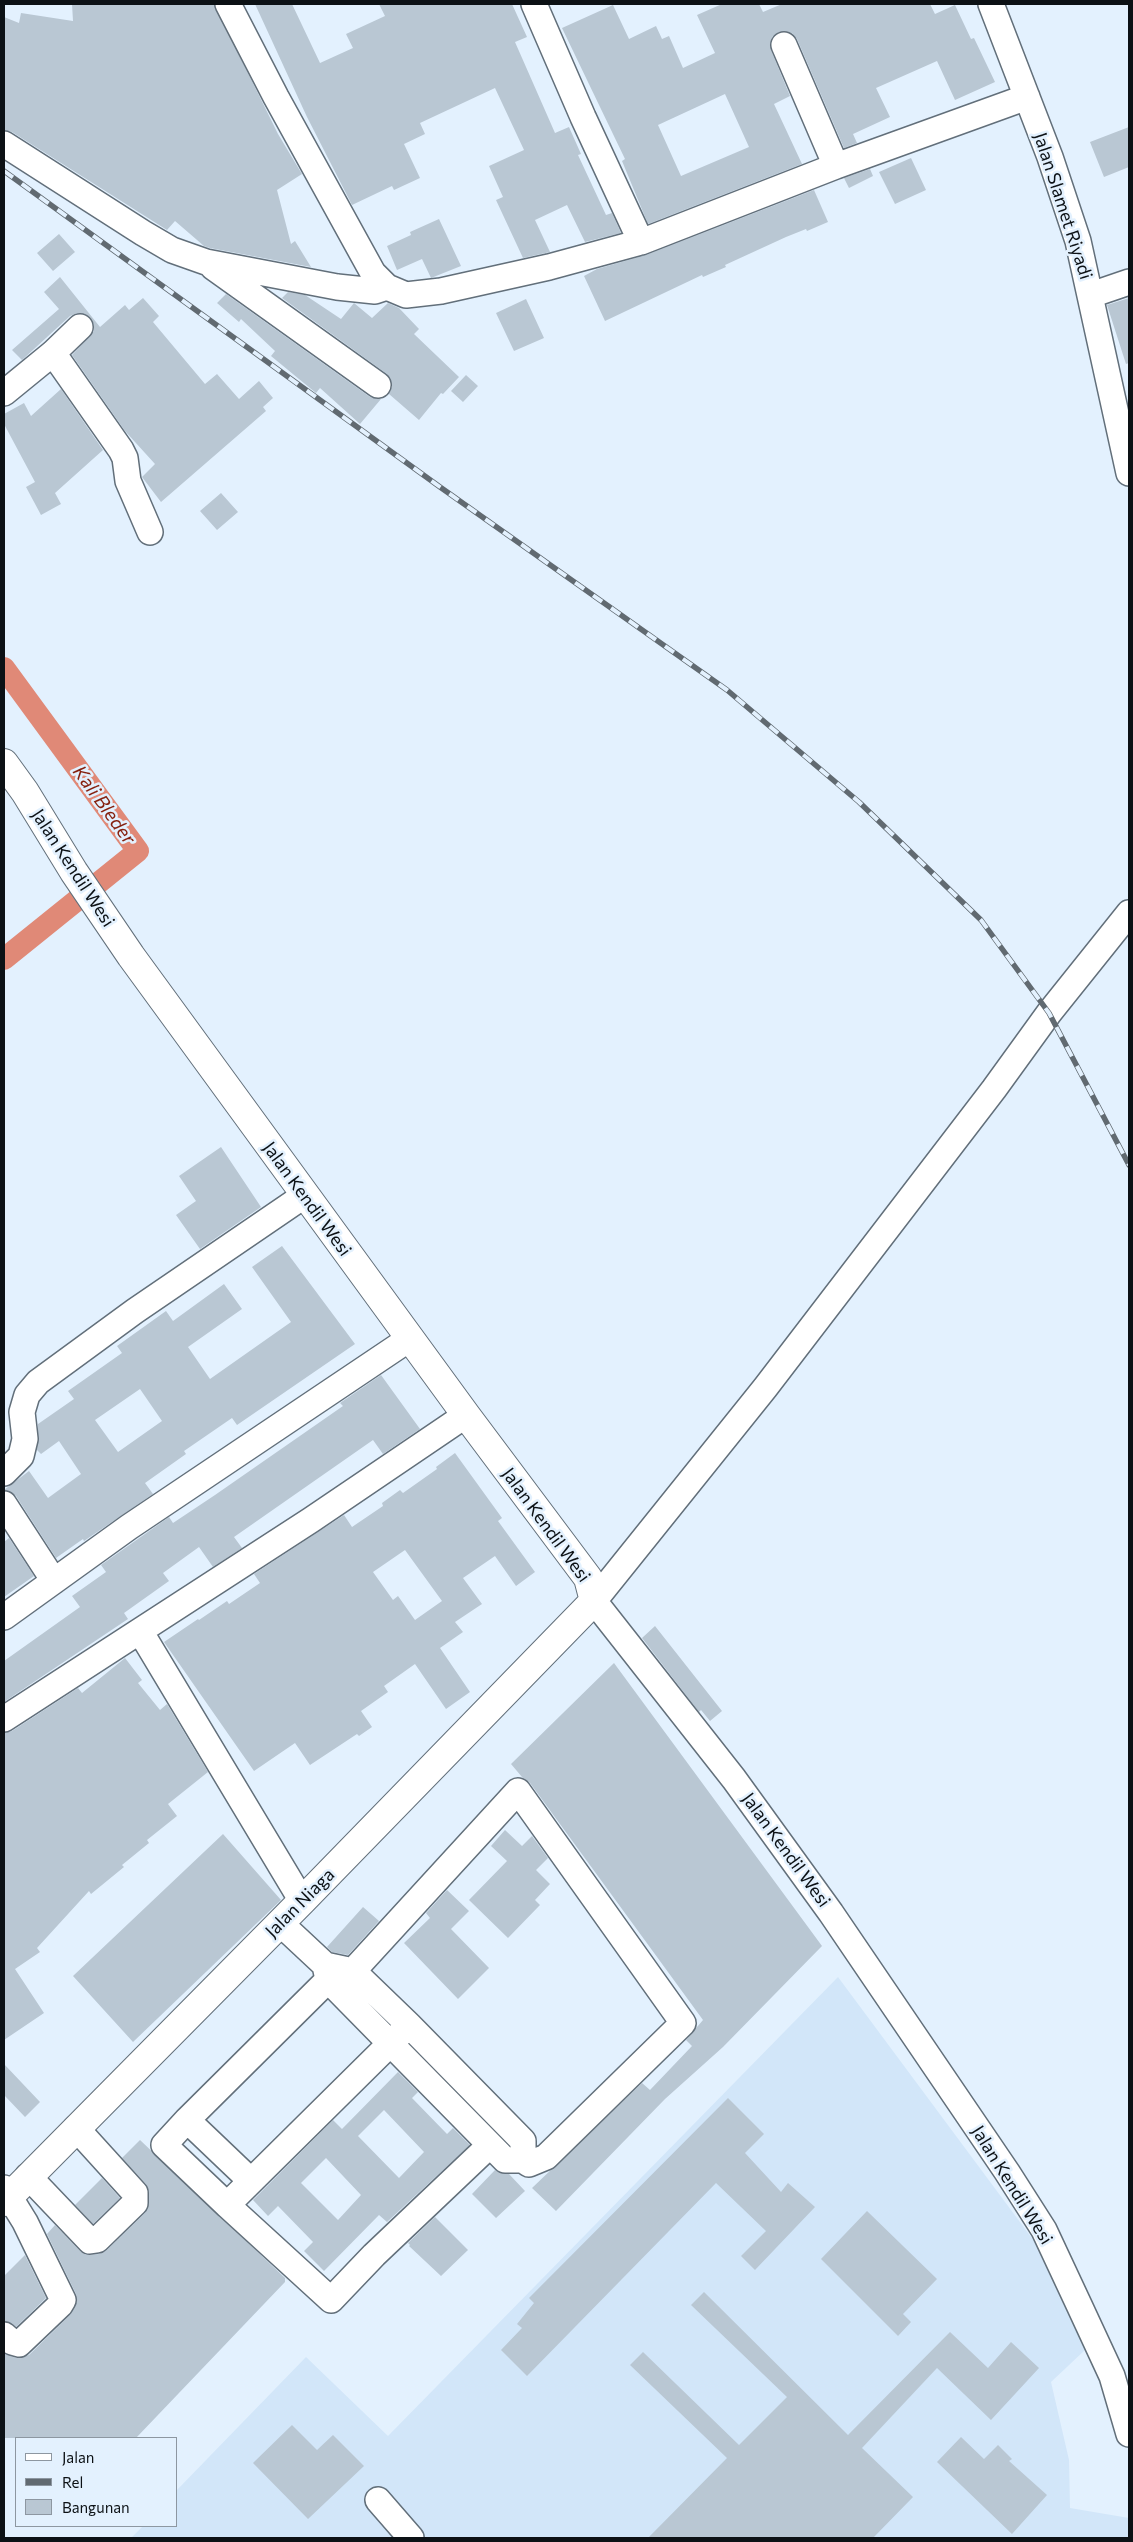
<!DOCTYPE html>
<style>
body{margin:0}
#map{position:relative;width:1133px;height:2542px;overflow:hidden;background:#e3f1fe;font-family:Commissioner,sans-serif}
canvas{display:block}
.frame{position:absolute;inset:0;border:5px solid #0c1115;pointer-events:none}
.legend{position:absolute;left:15px;top:2437px;width:162px;height:90px;box-sizing:border-box;background:#e3f1fe;border:1px solid #8d97a1;margin:0;padding:6px 9px;list-style:none;font-size:15px;color:#0c1115}
.legend li{display:flex;align-items:center;gap:10px;height:25px}
.legend b{width:25px;border:1px solid #8d97a1}
</style>
<div id="map">
<canvas width="1133" height="2542"></canvas>
<div class="frame"></div>
<ul class="legend">
<li><b style="height:6px;background:#fff"></b>Jalan</li>
<li><b style="height:6px;background:#616a71"></b>Rel</li>
<li><b style="height:14px;background:#b9c7d3"></b>Bangunan</li>
</ul>
</div>
<script>
const c = document.querySelector('canvas').getContext('2d');
c.lineJoin = 'round';
function paint(path, color) { c.fillStyle = color; c.fill(path, 'evenodd'); }
const shape = rows => new Path2D(rows.map(r => 'M' + r).join(''));
function stroke(path, color, width, dash) { c.strokeStyle = color; c.lineWidth = width; c.lineCap = dash ? 'butt' : 'round'; c.setLineDash(dash || []); c.stroke(path); }
function write(font, color, halo, rows, align = 'center') {
  c.font = font + ' Commissioner,sans-serif'; c.lineWidth = 5; c.setLineDash([]); c.textBaseline = 'middle'; c.strokeStyle = halo; c.fillStyle = color; for (const [text, x, y, turn = 0] of rows) {
    c.save(); c.translate(x, y); c.rotate((+turn || 0) * Math.PI / 180); c.textAlign = isNaN(turn) ? turn : align; if (halo) c.strokeText(text, 0, 0); c.fillText(text, 0, 0); c.restore();
  }
}
paint(shape([
 [838,1977,1034,2241,1085,2350,1051,2382,1069,2460,1070,2508,1129,2518,1129,2538,131,2538,143,2526,176,2526,176,2491,306,2357,388,2436]
]), '#d2e6f9');
stroke(shape([
 [4,668,138,851,4,959]
]), '#e08977', 22);
paint(shape([
 [72,4,214,4,278,134,302,174,277,190,291,244,295,241,311,267,210,248,204,246,175,221,167,230,12,132,4,130,4,17,19,23,21,13,73,21],
 [255,4,292,4,320,63,353,48,346,34,385,16,379,4,512,4,527,37,515,42,555,133,569,127,581,154,578,155,606,215,612,213,621,233,585,242,567,205,535,220,550,252,523,258,496,200,503,197,489,166,524,150,495,88,420,123,425,134,404,144,420,178,394,190,392,186,352,205,307,117],
 [722,4,759,4,763,12,782,4,930,4,935,14,955,5,971,39,974,38,995,82,955,100,937,61,876,88,890,117,853,134,857,143,844,148,797,39,792,33,779,32,772,37,771,50,790,96,774,104,802,164,648,224,622,161,625,159,562,28,613,5,629,39,656,26,662,39,669,36,683,68,715,53,697,15],
 [725,94,749,147,681,176,658,125],
 [1129,127,1129,167,1104,177,1090,142],
 [911,158,926,190,895,204,879,172],
 [870,169,873,176,849,188,844,178],
 [814,190,828,222,807,231,806,229,786,237,725,265,726,267,703,277,702,275,605,321,584,276,597,269,646,255],
 [439,219,461,266,431,278,422,259,397,270,387,246,411,235,410,232],
 [59,234,75,252,53,271,37,253],
 [60,277,100,327,125,305,129,310,143,298,159,316,153,322,205,384,217,374,239,399,259,381,273,398,263,407,266,411,161,502,142,477,155,464,125,431,72,355,94,331,94,324,90,317,77,313,70,316,22,360,12,350,59,309,44,292],
 [288,292,305,295,341,319,354,303,372,318,388,303,399,308,419,329,414,334,459,377,443,394,441,393,419,420,389,394,392,386,387,374,282,298],
 [226,294,370,397,381,399,360,424,320,388,316,393,271,356,275,351,241,319,239,322,217,303],
 [1129,298,1129,363,1126,364,1107,305],
 [526,299,544,338,514,351,496,313],
 [466,375,478,386,463,402,451,391],
 [61,389,103,450,55,493,61,504,41,515,26,487,35,482,4,424,4,414,24,403,31,416],
 [221,493,238,512,217,530,200,511],
 [221,1147,261,1207,200,1249,176,1215,196,1201,179,1176],
 [282,1246,355,1344,237,1425,232,1418,184,1451,186,1454,145,1483,153,1494,84,1541,83,1539,56,1558,16,1496,4,1490,29,1471,48,1498,81,1474,59,1441,41,1454,37,1450,38,1424,74,1399,68,1391,122,1353,117,1346,166,1311,173,1321,224,1284,242,1309,188,1347,210,1379,291,1322,252,1267],
 [140,1389,162,1421,118,1452,95,1420],
 [381,1375,420,1429,383,1454,373,1440,234,1537,242,1548,213,1567,199,1547,163,1573,169,1581,124,1613,128,1619,4,1702,4,1661,80,1607,72,1596,106,1572,101,1565,169,1517,173,1523,215,1495,343,1406,340,1403],
 [455,1453,502,1518,498,1521,535,1572,516,1586,495,1556,463,1578,482,1604,455,1622,463,1632,440,1648,470,1692,446,1709,415,1664,384,1686,388,1692,361,1711,372,1727,359,1736,357,1734,310,1765,295,1743,254,1771,164,1642,198,1619,199,1620,227,1601,229,1604,260,1583,254,1574,344,1515,352,1527,383,1506,382,1503,400,1490,403,1493,437,1469,436,1467],
 [405,1550,442,1601,415,1620,398,1596,393,1600,373,1572],
 [9,1538,34,1576,4,1597,4,1542],
 [655,1626,722,1711,710,1721,701,1710,699,1712,642,1638],
 [125,1658,142,1680,138,1683,160,1710,167,1704,208,1772,168,1804,177,1816,147,1840,149,1843,122,1865,124,1867,91,1894,89,1891,37,1948,40,1952,15,1969,44,2013,4,2040,4,1733,12,1731,78,1688,82,1693],
 [614,1663,822,1946,723,2047,665,2099,556,2211,532,2188,642,2083,650,2090,692,2046,686,2040,703,2020,530,1783,522,1777,511,1764],
 [505,1830,522,1846,532,1836,548,1858,536,1870,550,1884,535,1900,540,1905,508,1938,469,1900,507,1861,491,1846],
 [223,1834,281,1900,133,2042,73,1976],
 [447,1890,469,1911,451,1929,489,1968,458,1999,404,1943,430,1918,426,1913],
 [363,1907,379,1921,348,1955,332,1952,327,1947],
 [4,2064,40,2102,25,2117,4,2095],
 [398,2072,418,2092,412,2098,447,2134,453,2128,470,2145,387,2222,379,2215,324,2271,304,2251,313,2242,278,2206,268,2216,253,2200,333,2120,342,2129],
 [384,2110,424,2152,399,2178,358,2136],
 [326,2158,361,2195,338,2220,301,2183],
 [728,2098,764,2134,745,2153,781,2192,788,2183,815,2207,755,2270,741,2256,766,2231,716,2183,527,2376,501,2350,522,2328,517,2324,534,2303,529,2298],
 [140,2140,285,2278,285,2282,136,2438,4,2438,4,2354,16,2358,29,2355,70,2315,77,2301,76,2294,47,2234,55,2225,80,2251,86,2255,99,2254,107,2250,145,2213,149,2203,146,2184,122,2158],
 [495,2170,509,2174,525,2191,496,2218,472,2194],
 [102,2178,120,2198,93,2224,75,2205],
 [867,2211,937,2279,903,2314,911,2322,898,2336,821,2259],
 [435,2217,468,2250,441,2276,409,2246,410,2245,408,2243],
 [25,2255,46,2298,16,2327,4,2321,4,2276],
 [704,2292,848,2435,950,2332,988,2368,1011,2342,1039,2368,991,2420,937,2368,862,2448,913,2497,873,2538,648,2538,727,2458,630,2365,643,2352,739,2445,787,2397,691,2305],
 [292,2425,317,2450,333,2435,364,2466,308,2519,253,2463],
 [961,2437,984,2459,998,2445,1012,2459,1009,2461,1047,2495,1012,2534,937,2462]
]), '#b9c7d3');
const minor = shape([
 [228,4,276,97,373,273,387,287,406,295,441,291,549,267,641,242,836,166,1027,97],
 [534,4,583,117,641,242],
 [991,4,1050,157,1078,241,1129,473],
 [784,45,836,166],
 [4,144,143,233,172,250,206,262,337,287,375,291,387,287],
 [213,267,378,385],
 [1091,295,1129,282],
 [53,353,121,450,125,458,128,481,150,532],
 [4,393,53,353,80,327],
 [1129,913,1049,1013,994,1089,765,1388,594,1601,734,1779,831,1913,1007,2172,1044,2230,1080,2307,1112,2376,1129,2434],
 [4,1473,21,1456,25,1439,22,1412,27,1395,38,1382,135,1311,305,1195],
 [4,1504,54,1581],
 [4,1617,129,1527,409,1339],
 [140,1631,302,1901],
 [4,1719,311,1520,466,1415],
 [280,1923,325,1965,353,1971,409,2025,523,2141,523,2160],
 [325,1965,328,1980,505,2160,523,2160,529,2164,546,2157,683,2023,518,1791,353,1971],
 [409,2025,227,2205,331,2300,374,2255,490,2145],
 [187,2120,164,2145,227,2205],
 [28,2176,90,2241,97,2240,135,2203,135,2193,76,2128],
 [251,2181,187,2120,328,1980],
 [4,2188,25,2222,63,2300,60,2305,19,2344,12,2342,4,2335],
 [378,2500,411,2538]
]);
const major = shape([
 [4,763,25,792,74,872,131,956,466,1415,588,1578,594,1601,302,1901,4,2202]
]);
stroke(minor, '#626f7a', 28);
stroke(major, '#626f7a', 30);
stroke(minor, '#fff', 25);
stroke(major, '#fff', 28);
const rail = shape([
 [4,171,440,487,727,690,859,802,981,920,1049,1013,1129,1165]
]);
stroke(rail, '#616a71', 5.5);
stroke(rail, '#e3f1fe', 4, [11]);
write('18px', '#0c1115', '#e3f1fe', [
 ["Jalan Slamet Riyadi",1063,206,72],
 ["Jalan Kendil Wesi",73,868,57],
 ["Jalan Kendil Wesi",307,1199,54],
 ["Jalan Kendil Wesi",546,1525,54],
 ["Jalan Kendil Wesi",786,1850,54],
 ["Jalan Niaga",300,1903,-45],
 ["Jalan Kendil Wesi",1012,2185,58]
]);
write('italic 19px', '#851f0d', '#e3f1fe', [
 ["Kali Bleder",104,805,54]
]);
</script>
